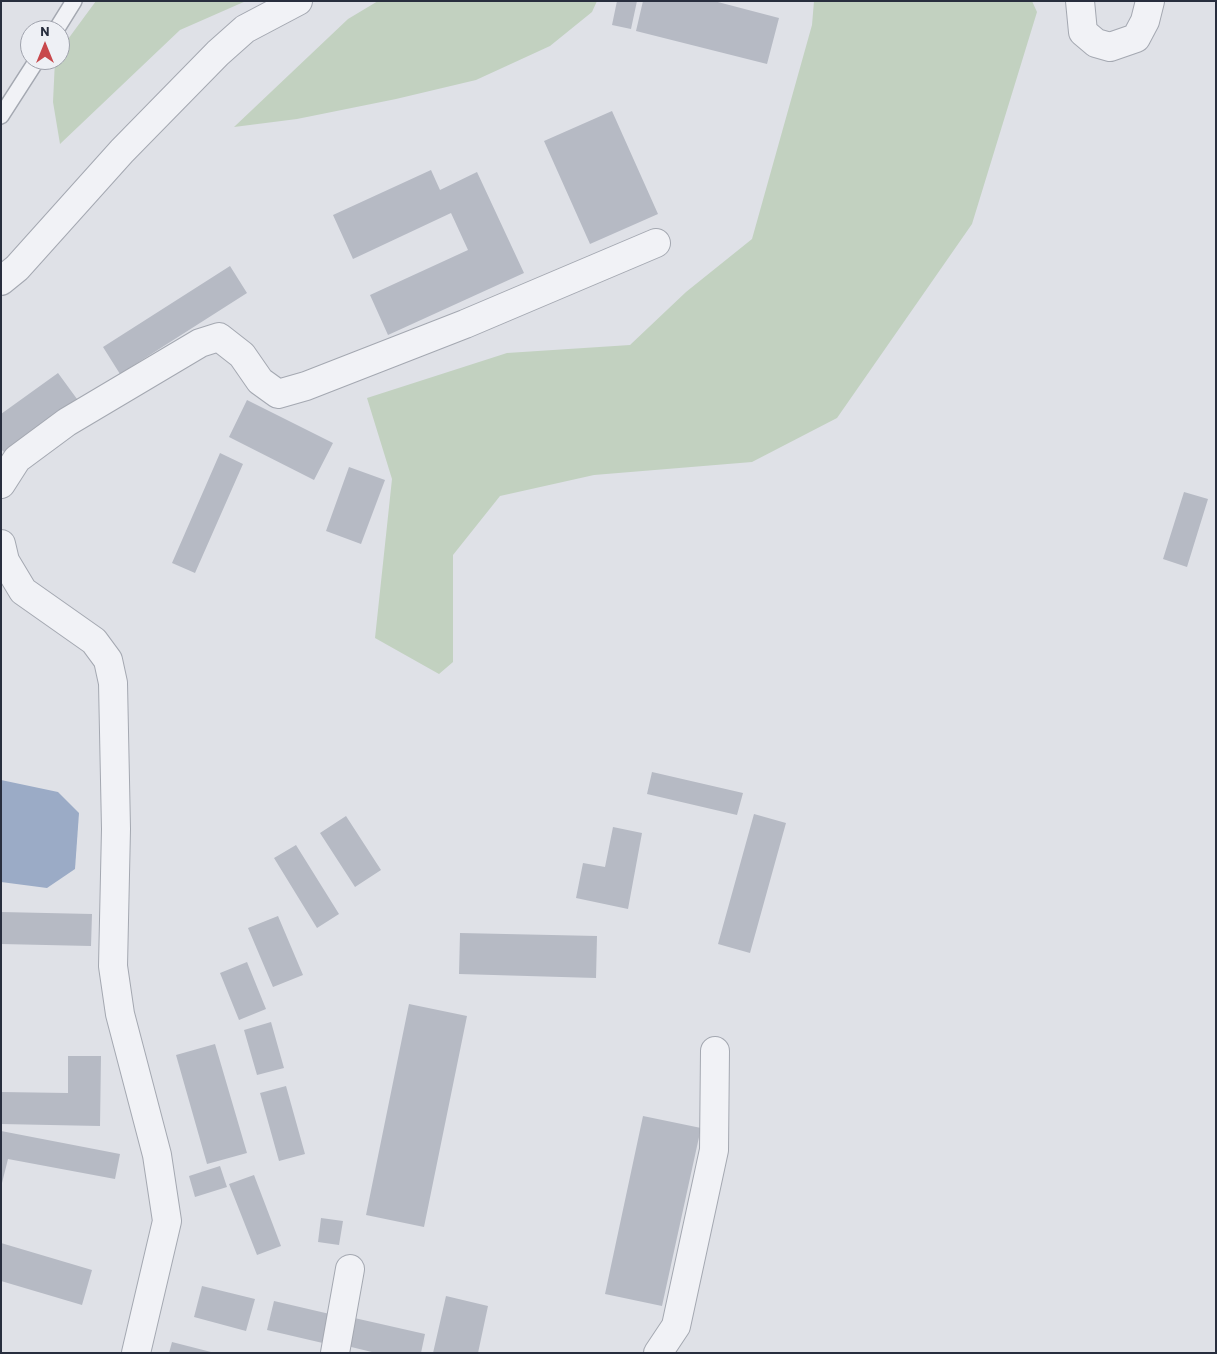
<!DOCTYPE html>
<style>
body{margin:0}
#map{position:relative;width:1217px;height:1354px;overflow:hidden;background:#dfe1e7;font-family:Barlow,sans-serif}
canvas{display:block}
.frame{position:absolute;inset:0;border:2px solid #282e3e;pointer-events:none}
.north{position:absolute;left:20px;top:20px;width:50px;height:50px;box-sizing:border-box;background:#eef0f5;border:1px solid #9fa2ac;border-radius:50%;rotate:0deg;font-size:14px;font-weight:700;line-height:20px;text-align:center;color:#282e3e}
.north::after{content:'';display:block;margin:auto;width:18px;height:22px;background:#c8484c;clip-path:polygon(50% 0,100% 100%,50% 72%,0 100%)}
</style>
<div id="map">
<canvas width="1217" height="1354"></canvas>
<div class="frame"></div>
<div class="north">N</div>
</div>
<script>
const c = document.querySelector('canvas').getContext('2d');
c.lineJoin = 'round';
function paint(path, color) { c.fillStyle = color; c.fill(path, 'evenodd'); }
const shape = rows => new Path2D(rows.map(r => 'M' + r).join(''));
function stroke(path, color, width, dash) { c.strokeStyle = color; c.lineWidth = width; c.lineCap = dash ? 'butt' : 'round'; c.setLineDash(dash || []); c.stroke(path); }
paint(shape([
 [96,1,246,1,180,30,60,144,53,102,55,60,60,60,60,50],
 [378,1,597,1,592,12,550,46,476,80,396,99,297,119,234,127,348,19],
 [814,1,1032,1,1037,12,972,224,837,418,752,462,594,475,500,496,453,555,453,662,439,674,375,638,392,479,367,398,507,353,630,345,686,292,752,239,812,25]
]), '#c2d1c0');
paint(shape([
 [1,780,58,792,79,813,75,869,47,888,1,882]
]), '#9babc6');
paint(shape([
 [617,1,637,1,631,29,612,25],
 [643,1,714,1,779,18,767,64,636,31],
 [612,111,658,214,590,244,544,141],
 [431,170,440,190,477,172,524,273,388,335,370,295,468,250,451,213,353,259,333,215],
 [230,266,247,293,120,374,103,347],
 [58,373,77,399,4,452,1,449,1,414],
 [247,400,333,443,314,480,229,437],
 [220,453,243,464,195,573,172,563],
 [349,467,385,480,361,544,326,531],
 [1184,492,1208,499,1187,567,1163,559],
 [652,772,743,793,737,815,647,794],
 [754,814,786,823,750,953,718,944],
 [346,816,381,870,355,887,320,833],
 [613,827,642,833,628,909,576,898,583,863,605,867],
 [296,845,339,914,317,928,274,858],
 [1,912,92,914,91,946,1,944],
 [278,916,303,975,273,987,248,928],
 [460,933,597,936,596,978,459,974],
 [247,962,266,1009,239,1020,220,973],
 [409,1004,467,1016,424,1227,366,1215],
 [271,1022,284,1068,257,1075,244,1030],
 [215,1044,247,1153,207,1164,176,1055],
 [68,1056,101,1056,100,1126,1,1124,1,1092,68,1093],
 [286,1086,305,1154,279,1161,260,1093],
 [643,1116,701,1128,662,1306,605,1294],
 [1,1131,120,1154,115,1179,8,1159,1,1187],
 [220,1166,227,1187,195,1197,189,1176],
 [254,1175,281,1246,257,1255,229,1184],
 [321,1218,343,1221,339,1245,318,1242],
 [1,1243,92,1270,82,1305,1,1281],
 [202,1286,255,1299,246,1331,194,1317],
 [446,1296,488,1306,478,1353,433,1353],
 [274,1301,334,1315,327,1344,267,1330],
 [350,1317,425,1334,421,1353,376,1353,343,1345],
 [172,1342,211,1352,210,1353,169,1353]
]), '#b6bac4');
const lane = shape([
 [56,30,74,1],
 [1,116,37,60]
]);
const street = shape([
 [1080,1,1083,32,1096,43,1110,47,1136,38,1145,21,1150,1],
 [1,281,17,268,122,151,218,53,245,29,298,1],
 [1,484,17,459,67,422,200,343,219,337,242,355,260,381,278,394,306,386,465,324,656,243],
 [1,544,5,561,23,591,94,641,108,660,113,683,116,829,113,966,120,1014,157,1155,167,1221,136,1353],
 [335,1353,350,1269],
 [658,1353,676,1326,714,1150,715,1051]
]);
stroke(lane, '#a4a8b1', 18);
stroke(street, '#a4a8b1', 30);
stroke(lane, '#f1f2f6', 15);
stroke(street, '#f1f2f6', 28);
</script>
